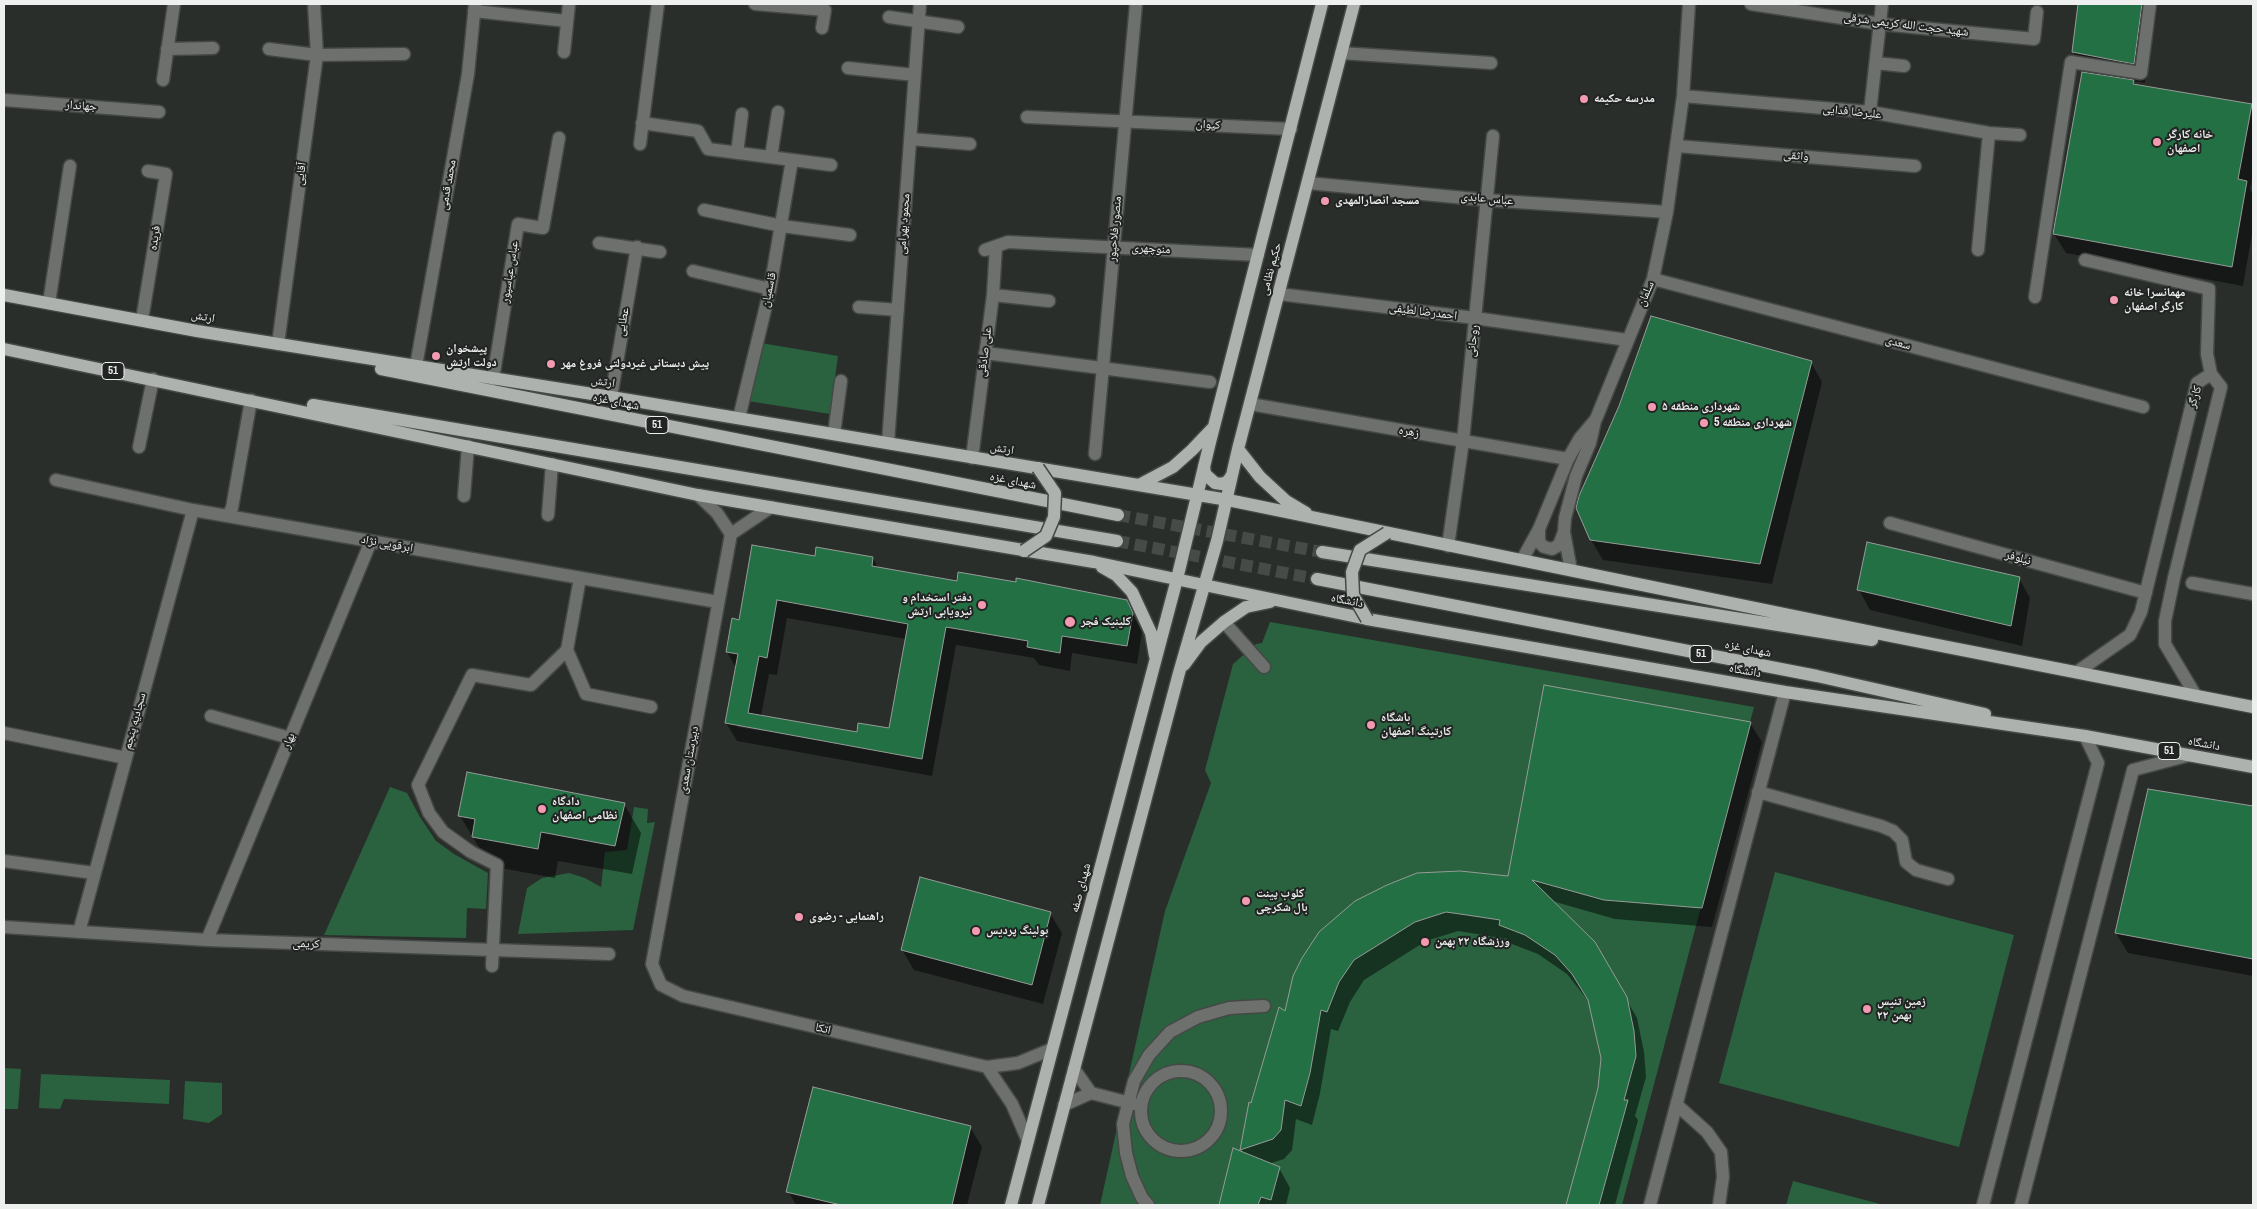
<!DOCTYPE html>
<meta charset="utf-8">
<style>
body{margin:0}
#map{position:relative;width:2257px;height:1209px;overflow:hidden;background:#2a2e2b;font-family:"Archivo Narrow",sans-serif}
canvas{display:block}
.frame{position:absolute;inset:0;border:5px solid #eef0ef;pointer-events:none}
</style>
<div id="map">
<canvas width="2257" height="1209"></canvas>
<div class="frame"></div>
</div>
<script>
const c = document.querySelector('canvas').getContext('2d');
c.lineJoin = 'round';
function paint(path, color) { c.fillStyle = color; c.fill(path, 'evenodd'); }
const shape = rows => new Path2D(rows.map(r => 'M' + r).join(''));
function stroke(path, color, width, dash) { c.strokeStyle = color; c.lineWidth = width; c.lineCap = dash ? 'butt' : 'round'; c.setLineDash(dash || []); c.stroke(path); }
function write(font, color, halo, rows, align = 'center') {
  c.font = font + ' "Archivo Narrow","Noto Naskh Arabic",sans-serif'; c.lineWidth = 4; c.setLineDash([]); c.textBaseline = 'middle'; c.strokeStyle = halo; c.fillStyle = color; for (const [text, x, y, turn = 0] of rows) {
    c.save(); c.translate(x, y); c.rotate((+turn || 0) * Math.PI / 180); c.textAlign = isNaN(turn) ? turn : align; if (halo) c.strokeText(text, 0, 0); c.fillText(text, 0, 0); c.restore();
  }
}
paint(shape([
 [761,343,838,356,830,414,748,401],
 [1270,622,1754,707,1622,1205,1100,1205,1165,911,1211,783,1205,770,1233,664,1256,644,1262,643],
 [390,787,407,793,420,817,436,841,454,854,488,873,486,909,467,908,466,938,324,935],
 [634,807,648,809,647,823,655,822,633,930,518,934,527,888,542,878,569,873,585,878,601,887,605,852,627,850],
 [1775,872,2014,935,1959,1147,1719,1083],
 [4,1068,21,1069,18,1109,4,1109],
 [41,1074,170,1080,169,1104,64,1099,60,1109,39,1108],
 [185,1081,222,1083,222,1114,209,1123,183,1119],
 [1793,1181,1884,1205,1786,1205]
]), '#2a613f');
paint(shape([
 [2079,4,2154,4,2145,83,2133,81,2135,85,2251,105,2253,109,2253,174,2250,189,2253,194,2253,229,2243,286,2066,253,2054,234,2086,74,2073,52],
 [1811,362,1822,382,1772,584,1603,560,1591,540],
 [816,557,873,558,878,568,958,582,1126,601,1142,632,1137,664,1072,653,1070,671,1039,665,1034,658,956,645,932,776,737,741,726,723,736,668,727,652,740,621],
 [787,618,906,639,890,730,858,733,761,716,769,674,777,675],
 [738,724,764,729,764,731,738,727],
 [2019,578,2030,598,2022,646,1870,610,1859,590],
 [1750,723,1762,742,1712,927,1615,919,1552,901,1594,943,1637,1018,1644,1052,1646,1077,1635,1116,1638,1120,1615,1205,1567,1205,1599,1088,1602,1058,1590,1003,1567,974,1538,954,1512,944,1508,939,1458,931,1426,941,1364,980,1350,1002,1338,1031,1331,1029,1320,1093,1312,1125,1296,1119,1292,1150,1284,1159,1268,1164,1279,1168,1290,1188,1286,1205,1220,1205,1234,1150,1244,1154,1241,1149,1252,1104,1286,1013,1294,976,1509,878],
 [2149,790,2253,807,2253,976,2128,953,2116,933],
 [624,804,641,833,632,874,558,861,555,878,490,866,460,816],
 [1050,913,1062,933,1043,1004,914,970,902,950],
 [970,1127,982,1147,967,1205,796,1205,788,1191]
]), '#0007');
const building = shape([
 [2078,4,2142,4,2134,64,2072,52,2078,4],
 [2082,72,2134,80,2133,84,2252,104,2238,179,2247,181,2232,267,2053,234,2082,72],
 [1651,316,1812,361,1760,564,1590,540,1576,508,1579,496,1619,406,1651,316],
 [1867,542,2020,577,2011,626,1857,590,1867,542],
 [752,545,815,556,816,547,873,557,872,566,957,581,958,572,1016,582,1016,578,1127,600,1133,613,1127,646,1062,636,1060,653,1027,647,1028,641,946,627,922,759,725,723,738,654,726,652,732,618,739,620,752,545],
 [777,600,908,624,889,728,858,723,857,732,748,713,759,656,767,658,777,600],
 [1544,685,1751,722,1702,908,1604,900,1532,880,1595,942,1627,997,1634,1031,1636,1056,1624,1100,1628,1100,1599,1205,1566,1205,1598,1088,1601,1058,1588,1000,1572,974,1555,955,1525,935,1499,925,1500,920,1467,915,1446,912,1415,922,1354,960,1339,982,1327,1012,1321,1010,1310,1073,1301,1106,1285,1100,1281,1130,1273,1139,1240,1150,1249,1102,1251,1103,1279,1007,1285,1011,1293,976,1302,958,1319,932,1355,901,1387,885,1417,873,1460,871,1508,876,1544,685],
 [467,772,625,803,615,846,541,832,538,849,472,837,475,819,458,816,467,772],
 [2148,789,2253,806,2253,959,2115,933,2148,789],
 [920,877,1051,912,1032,985,901,950,920,877],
 [813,1087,971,1126,952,1205,841,1205,786,1192,813,1087],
 [1233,1148,1280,1167,1271,1200,1261,1197,1258,1205,1219,1205,1233,1148]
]);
paint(building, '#227043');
stroke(building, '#979b98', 1);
stroke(shape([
 [1118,515,1322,552],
 [1117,541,1317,579]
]), '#474b48', 12, [12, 6]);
const minor = shape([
 [755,4,825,10,822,28],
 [1751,4,1881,24,2034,39,2037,12],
 [474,11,567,21],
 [889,17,958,27],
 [167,49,213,48],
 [269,49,317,55,404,54],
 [564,52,569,4],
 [1341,53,1491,63],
 [1876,63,1904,66],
 [848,68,915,75],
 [163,80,174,4],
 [1683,96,1870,112,1989,133,2020,135],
 [4,100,159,112],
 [1870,112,1882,4],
 [1027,117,1291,129],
 [642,123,698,131,708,149,831,165],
 [911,139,970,144],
 [640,144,658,4],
 [1677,146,1915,166],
 [737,153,742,114],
 [771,157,778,112],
 [1308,183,1486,200,1667,212],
 [704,210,782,226,850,235],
 [599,243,660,252],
 [985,250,1008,242,1258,255],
 [1978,250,1989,133],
 [2085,260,2209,289,2207,354,2211,374,2221,387,2174,578,2165,621,2165,644,2196,696],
 [693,271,770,289],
 [1653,279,2143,407],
 [1279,294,1475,318,1627,340],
 [993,295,1049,301],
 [2035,297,2071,62,2141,73,2150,4],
 [49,303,70,166],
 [859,307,898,310],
 [142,320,166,174,148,171],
 [278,344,317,55,314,4],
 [985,353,1210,382],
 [416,366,468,74,475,4],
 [493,379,518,224,543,228,559,138],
 [611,397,637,247],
 [1250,404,1568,459],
 [739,418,770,289,792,160],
 [834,434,841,381],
 [888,443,920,4],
 [139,447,153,379],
 [1095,454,1136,4],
 [972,458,993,295,996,246],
 [56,480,193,510,718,602],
 [698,495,717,513,731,534],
 [464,496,468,446],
 [548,515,552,464],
 [228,516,232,508,251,400],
 [1890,523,2146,593],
 [1539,529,1539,542,1544,547,1552,549,1559,545,1564,532],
 [731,534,652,964,661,985,683,996,987,1067,1018,1063,1052,1049],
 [731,534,771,507],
 [1448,546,1463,441,1493,136],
 [1522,560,1539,529,1568,459,1580,438,1596,419,1653,279,1667,212,1683,96,1689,4],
 [1571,570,1564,532,1565,518,1576,476,1590,443,1595,421],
 [2192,583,2253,594],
 [1224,622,1264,667],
 [567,650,580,578],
 [2077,672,2130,635,2141,612,2197,383,2211,374],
 [211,716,290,738],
 [4,733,126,758],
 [1758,792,1881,826,1893,831,1902,840,1906,862,1916,870,1948,879],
 [4,861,94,873],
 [4,927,207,940,609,954],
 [79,932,193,510],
 [207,940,371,541],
 [492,966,497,865,471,852,443,832,429,813,418,785,472,675,531,685,567,650,586,694,651,707],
 [987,1067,1012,1104,1028,1141],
 [1074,1069,1091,1093,1134,1104],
 '1141 1111a40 40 0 1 1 80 0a40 40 0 1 1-80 0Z',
 [1064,1105,1091,1093],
 [1677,1105,1707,1132,1721,1152,1723,1177,1719,1205],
 [1148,1205,1142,1198,1132,1176,1126,1153,1123,1124,1134,1081,1149,1055,1170,1032,1198,1017,1229,1008,1264,1006],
 [1650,1205,1785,692],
 [1983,1205,2098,763,2085,736],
 [2021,1205,2133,770,2190,755]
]);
const major = shape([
 [4,295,197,331,611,397,1228,500,1891,636,2253,707],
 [4,349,698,495,1094,562,1367,619,1785,692,2085,736,2253,767],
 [381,369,1118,515],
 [313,405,1117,541],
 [1238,449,1260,477,1286,501,1306,513],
 [1204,466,1205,474,1215,483,1222,484,1228,481,1232,475],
 [1139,485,1173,467,1192,450,1212,429],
 [1322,552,1872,640],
 [1102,567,1116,575,1132,592,1151,633,1155,656],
 [1317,579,1817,676,1985,714],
 [1184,665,1201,642,1224,622,1246,607,1270,602],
 [1011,1205,1177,579,1210,442,1322,4],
 [1038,1205,1179,673,1217,541,1238,449,1354,4]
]);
stroke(minor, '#454946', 15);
stroke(major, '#454946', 15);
stroke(minor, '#6e706e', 12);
stroke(major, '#aeb2af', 12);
const majorBridge = shape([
 [1024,551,1046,536,1054,517,1055,493,1038,468],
 [1367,619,1353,595,1352,572,1360,550,1387,533]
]);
stroke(majorBridge, '#454946', 15, []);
stroke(majorBridge, '#aeb2af', 12);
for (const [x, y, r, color] of [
 [1584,99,5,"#f29aaf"],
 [2157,142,5,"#f29aaf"],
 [1325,201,5,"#f29aaf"],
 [2114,300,5,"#f29aaf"],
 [436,356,5,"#f29aaf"],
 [551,364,5,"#f29aaf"],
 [1652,407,5,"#f29aaf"],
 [1704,423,5,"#f29aaf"],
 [982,605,5,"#f29aaf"],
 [1070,622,6,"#f29aaf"],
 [1371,725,5,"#f29aaf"],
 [542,809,5,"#f29aaf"],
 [1246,901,5,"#f29aaf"],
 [799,917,5,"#f29aaf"],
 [976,931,5,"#f29aaf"],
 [1425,942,5,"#f29aaf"],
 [1867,1009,5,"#f29aaf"]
]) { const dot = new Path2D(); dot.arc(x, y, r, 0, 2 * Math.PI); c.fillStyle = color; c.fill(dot); stroke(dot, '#212422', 2); }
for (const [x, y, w] of [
 [113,371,22],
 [657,425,22],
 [1701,654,22],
 [2169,751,22]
]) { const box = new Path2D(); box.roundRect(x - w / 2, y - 8.5, w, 17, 4); c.fillStyle = '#212422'; c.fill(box); stroke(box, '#eef0ef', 1); }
write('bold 11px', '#eef0ef', null, [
 ["51",113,371],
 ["51",657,425],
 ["51",1701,654],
 ["51",2169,751]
]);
write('12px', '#eef0ef', '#212422', [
 ["شهید حجت الله کریمی شرقی",1906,25,7],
 ["جهاندار",81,106,4],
 ["علیرضا فدایی",1852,112,6],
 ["کیوان",1208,125,3],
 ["واثقی",1796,156,5],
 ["آقایی",301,174,-82],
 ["محمد قدمی",448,185,-80],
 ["عباس عابدی",1487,199,5],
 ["محمود بهرامی",904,224,-86],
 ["منصور فلاحپور",1115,229,-85],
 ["فریده",155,238,-81],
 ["منوچهری",1151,249,3],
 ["حکیم نظامی",1271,269,-75],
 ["عباس عباسپور",510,272,-81],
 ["قاسمیان",769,290,-78],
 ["سلمان",1646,294,-67],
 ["احمدرضا لطیفی",1423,312,7],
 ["ارتش",203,317,10],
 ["عطایی",623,322,-80],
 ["روحانی",1473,341,-84],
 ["سعدی",1898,343,15],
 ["علی صادقی",985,352,-83],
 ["ارتش",603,382,9],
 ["کارگر",2195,397,-73],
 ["شهدای غزه",616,402,11],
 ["زهره",1409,432,10],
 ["ارتش",1002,449,9],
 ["شهدای غزه",1013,481,11],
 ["ابرقویی نژاد",387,544,10],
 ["نیلوفر",2018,558,15],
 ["دانشگاه",1347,601,11],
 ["شهدای غزه",1748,649,11],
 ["دانشگاه",1745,671,10],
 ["سجادیه پنجم",135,721,-75],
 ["بهار",289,741,-68],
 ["دانشگاه",2204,744,10],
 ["دبیرستان سعدی",689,760,-80],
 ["شهدای صفه",1081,888,-75],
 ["کریمی",306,944,2],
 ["اتکا",823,1029,13]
]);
write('bold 12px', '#eef0ef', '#212422', [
 ["مدرسه حکیمه",1594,99],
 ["خانه کارگر",2167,135],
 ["اصفهان",2167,149],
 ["مسجد انصارالمهدی",1335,201],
 ["مهمانسرا خانه",2124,293],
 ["کارگر اصفهان",2124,307],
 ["پیشخوان",446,349],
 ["دولت ارتش",446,363],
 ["پیش دبستانی غیردولتی فروغ مهر",561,364],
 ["شهرداری منطقه ۵",1662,407],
 ["شهرداری منطقه 5",1714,423],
 ["دفتر استخدام و",972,598,"right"],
 ["نیرویابی ارتش",972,612,"right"],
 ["کلینیک فجر",1081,622],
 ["باشگاه",1381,718],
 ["کارتینگ اصفهان",1381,732],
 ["دادگاه",552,802],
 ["نظامی اصفهان",552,816],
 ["کلوب پینت",1256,894],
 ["بال شکرچی",1256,908],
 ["راهنمایی - رضوی",809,917],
 ["بولینگ پردیس",986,931],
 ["ورزشگاه ۲۲ بهمن",1435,942],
 ["زمین تنیس",1877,1002],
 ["۲۲ بهمن",1877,1016]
], 'left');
</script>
